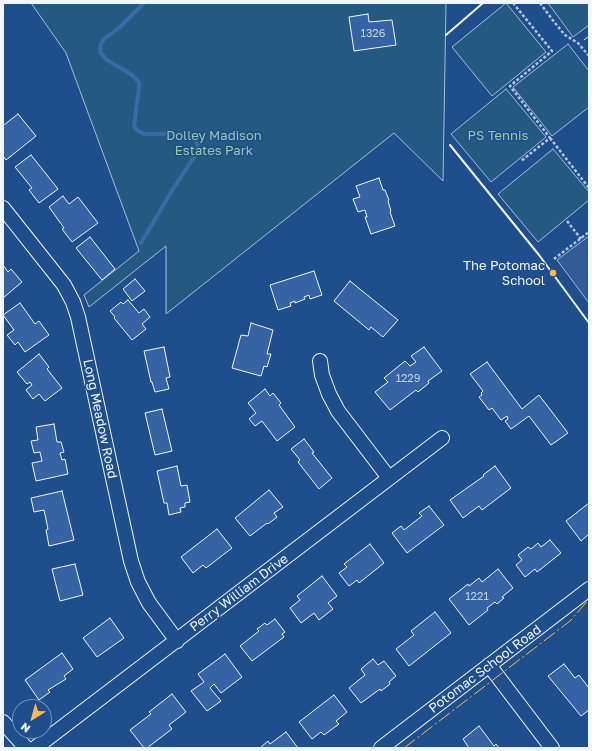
<!DOCTYPE html>
<style>
body{margin:0}
#map{position:relative;width:592px;height:751px;overflow:hidden;background:#1f4e8c;font-family:"Golos Text",sans-serif}
canvas{display:block}
.frame{position:absolute;inset:0;border:4px solid #f2f6ff;pointer-events:none}
.north{position:absolute;left:12px;top:699px;width:40px;height:40px;box-sizing:border-box;background:#1f4e8c;border:1px solid #7391ba;border-radius:50%;rotate:217deg;font-size:11px;font-weight:700;line-height:16px;text-align:center;color:#f2f6ff}
.north::after{content:'';display:block;margin:auto;width:14px;height:18px;background:#ffb74d;clip-path:polygon(50% 0,100% 100%,50% 72%,0 100%)}
</style>
<div id="map">
<canvas width="592" height="751"></canvas>
<div class="frame"></div>
<div class="north">N</div>
</div>
<script>
const c = document.querySelector('canvas').getContext('2d');
c.lineJoin = 'round';
function paint(path, color) { c.fillStyle = color; c.fill(path, 'evenodd'); }
const shape = rows => new Path2D(rows.map(r => 'M' + r).join(''));
function stroke(path, color, width, dash) { c.strokeStyle = color; c.lineWidth = width; c.lineCap = dash ? 'butt' : 'round'; c.setLineDash(dash || []); c.stroke(path); }
function write(font, color, halo, rows, align = 'center') {
  c.font = font + ' "Golos Text",sans-serif'; c.lineWidth = 3; c.setLineDash([]); c.textBaseline = 'middle'; c.strokeStyle = halo; c.fillStyle = color; for (const [text, x, y, turn = 0] of rows) {
    c.save(); c.translate(x, y); c.rotate((+turn || 0) * Math.PI / 180); c.textAlign = isNaN(turn) ? turn : align; if (halo) c.strokeText(text, 0, 0); c.fillText(text, 0, 0); c.restore();
  }
}
const green = shape([
 [31,3,446,3,443,181,394,133,166,314,166,246,89,307,84,295,139,251,66,53,31,3],
 [506,3,546,52,492,96,452,47,506,3],
 [548,3,589,3,589,25,573,37,548,3],
 [568,44,589,71,589,107,552,136,513,87,568,44],
 [506,89,546,137,491,182,451,134,506,89],
 [553,149,589,192,589,200,538,242,498,194,553,149]
]);
paint(green, '#245a82');
stroke(green, '#a8bbd7', 1);
const parking = shape([
 [589,236,589,303,557,260,589,236]
]);
paint(parking, '#305b95');
stroke(parking, '#a8bbd7', 1);
stroke(shape([
 [141,243,173,189,196,154,198,145,195,139,183,134,144,134,137,130,134,126,139,88,139,82,132,75,107,60,100,52,101,44,104,39,119,28,144,3]
]), '#3b69a3', 4);
const building = shape([
 [368,14,369,22,392,20,396,45,354,51,349,17,368,14],
 [18,114,36,136,6,160,3,156,3,124,4,125,18,114],
 [31,155,58,189,39,203,29,190,32,188,15,167,31,155],
 [379,178,383,190,385,190,389,200,388,201,391,211,390,212,395,226,371,234,365,217,367,217,365,210,358,212,353,199,360,197,356,186,379,178],
 [63,196,69,204,78,197,98,223,72,242,62,229,64,228,49,207,63,196],
 [90,237,115,269,102,280,76,248,90,237],
 [3,265,8,272,11,269,22,282,3,298,3,265],
 [314,271,322,295,310,299,309,295,304,297,305,299,295,303,295,301,290,303,291,306,278,310,270,285,314,271],
 [135,279,145,291,132,301,123,289,135,279],
 [350,281,398,320,383,337,371,327,369,330,334,301,350,281],
 [128,300,139,313,144,309,150,317,142,324,146,329,132,340,114,318,115,317,110,311,121,302,123,304,128,300],
 [20,303,35,324,39,321,49,335,25,352,18,342,15,345,7,335,14,330,3,315,20,303],
 [251,323,273,330,267,354,271,354,267,367,264,366,261,376,232,368,241,335,248,336,251,323],
 [164,347,170,377,166,378,169,389,155,392,152,382,151,382,144,351,164,347],
 [424,347,442,371,428,381,429,383,418,392,416,390,390,410,375,392,388,382,384,378,405,361,410,366,416,362,411,356,424,347],
 [39,354,49,367,47,369,62,388,45,401,39,394,33,399,26,390,32,385,30,382,27,384,17,372,39,354],
 [487,362,522,409,539,395,568,433,551,445,529,416,511,429,505,421,508,419,507,416,501,420,492,408,489,410,479,397,482,395,481,393,483,391,470,374,487,362],
 [265,389,270,396,273,393,281,403,279,405,295,427,277,441,262,421,255,426,249,419,256,413,248,403,265,389],
 [162,409,172,451,155,455,145,413,162,409],
 [54,424,57,442,61,442,64,452,60,453,62,460,65,459,68,474,36,481,32,463,42,461,40,452,34,453,31,441,38,440,36,427,54,424],
 [304,439,314,452,312,453,332,478,319,489,298,462,300,460,291,449,304,439],
 [177,466,181,486,187,485,190,502,185,503,185,507,180,508,181,512,169,515,167,503,164,503,157,471,177,466],
 [495,466,511,488,482,510,479,506,463,518,450,500,484,476,483,475,495,466],
 [269,490,283,507,274,513,277,517,268,524,267,523,250,536,235,518,269,490],
 [62,491,74,540,49,546,46,530,48,529,44,510,34,512,31,498,62,491],
 [589,503,589,534,581,541,566,521,589,503],
 [429,506,444,525,407,553,392,533,401,526,404,530,422,516,419,513,429,506],
 [217,529,232,548,206,568,203,565,193,573,181,557,217,529],
 [550,540,561,553,537,572,535,569,525,577,516,565,522,560,518,555,528,547,531,549,538,543,541,547,550,540],
 [370,544,384,563,359,583,357,580,349,586,339,573,347,567,344,564,370,544],
 [75,564,83,595,60,601,52,569,75,564],
 [498,569,513,588,502,597,504,598,497,604,495,602,487,608,488,610,469,625,449,599,468,584,469,586,479,578,482,582,498,569],
 [322,576,337,596,328,603,333,609,319,620,314,613,301,623,290,608,300,600,297,596,322,576],
 [435,612,451,633,409,666,396,649,414,635,411,631,435,612],
 [110,618,124,638,97,657,83,638,110,618],
 [275,619,285,632,282,634,284,637,252,661,240,646,259,631,257,629,265,623,267,625,275,619],
 [62,653,73,669,64,676,66,679,48,690,50,692,39,700,25,680,62,653],
 [225,654,242,677,221,693,214,684,210,688,221,701,207,711,191,691,204,682,198,674,225,654],
 [373,659,378,665,384,661,396,676,389,682,390,684,381,691,380,689,361,703,349,688,365,675,361,669,373,659],
 [564,664,575,678,579,675,589,688,589,710,581,716,548,676,564,664],
 [172,694,186,712,169,725,172,729,147,748,144,748,130,730,151,714,149,712,172,694],
 [334,695,347,712,336,721,339,724,324,735,321,732,312,739,299,722,334,695],
 [479,726,494,746,496,744,499,748,469,748,463,739,479,726],
 [286,732,298,748,260,748,268,741,270,744,286,732]
]);
paint(building, '#3563a3');
stroke(building, '#f2f6ff', 1);
const minor = shape([
 [3,208,64,285,73,302,78,317,131,561,138,582,149,603,177,641],
 [320,361,322,375,329,394,338,411,389,478],
 [489,665,552,748],
 [3,722,26,748],
 [35,748,442,438],
 [381,748,589,589]
]);
stroke(minor, '#f2f6ff', 16);
stroke(shape([
 [513,3,552,51,510,86,550,138,521,161],
 [540,3,555,23,565,35,578,43,589,56],
 [550,138,589,188],
 [567,221,581,239],
 [554,259,589,232]
]), '#b3c4dc', 2.5, [3, 2]);
stroke(minor, '#1f4e8c', 14);
stroke(shape([
 [584,40,589,36]
]), '#f2f6ff', 1, [5, 2]);
stroke(shape([
 [446,35,483,3],
 [450,145,539,255,589,323]
]), '#f2f6ff', 2);
stroke(shape([
 [404,748,570,621,589,599]
]), '#ffb74d', 1, [14, 3, 2, 3]);
for (const [x, y, r, color] of [
 [553,273,4,"#ffb74d"]
]) { const dot = new Path2D(); dot.arc(x, y, r, 0, 2 * Math.PI); c.fillStyle = color; c.fill(dot); stroke(dot, '#1f4e8c', 1.5); }
write('11px', '#c3d1e8', null, [
 ["1326",373,34],
 ["1229",408,379],
 ["1221",477,597]
]);
write('13px', '#97c8a6', '#1f4e8c', [
 ["Dolley Madison",214,136],
 ["Estates Park",214,151],
 ["PS Tennis",498,136]
]);
write('13px', '#f2f6ff', '#1f4e8c', [
 ["The Potomac",545,266],
 ["School",545,281]
], 'right');
write('13px', '#f2f6ff', '#1f4e8c', [
 ["Long Meadow Road",100,419,78],
 ["Perry William Drive",239,593,-37],
 ["Potomac School Road",485,669,-37]
]);
</script>
